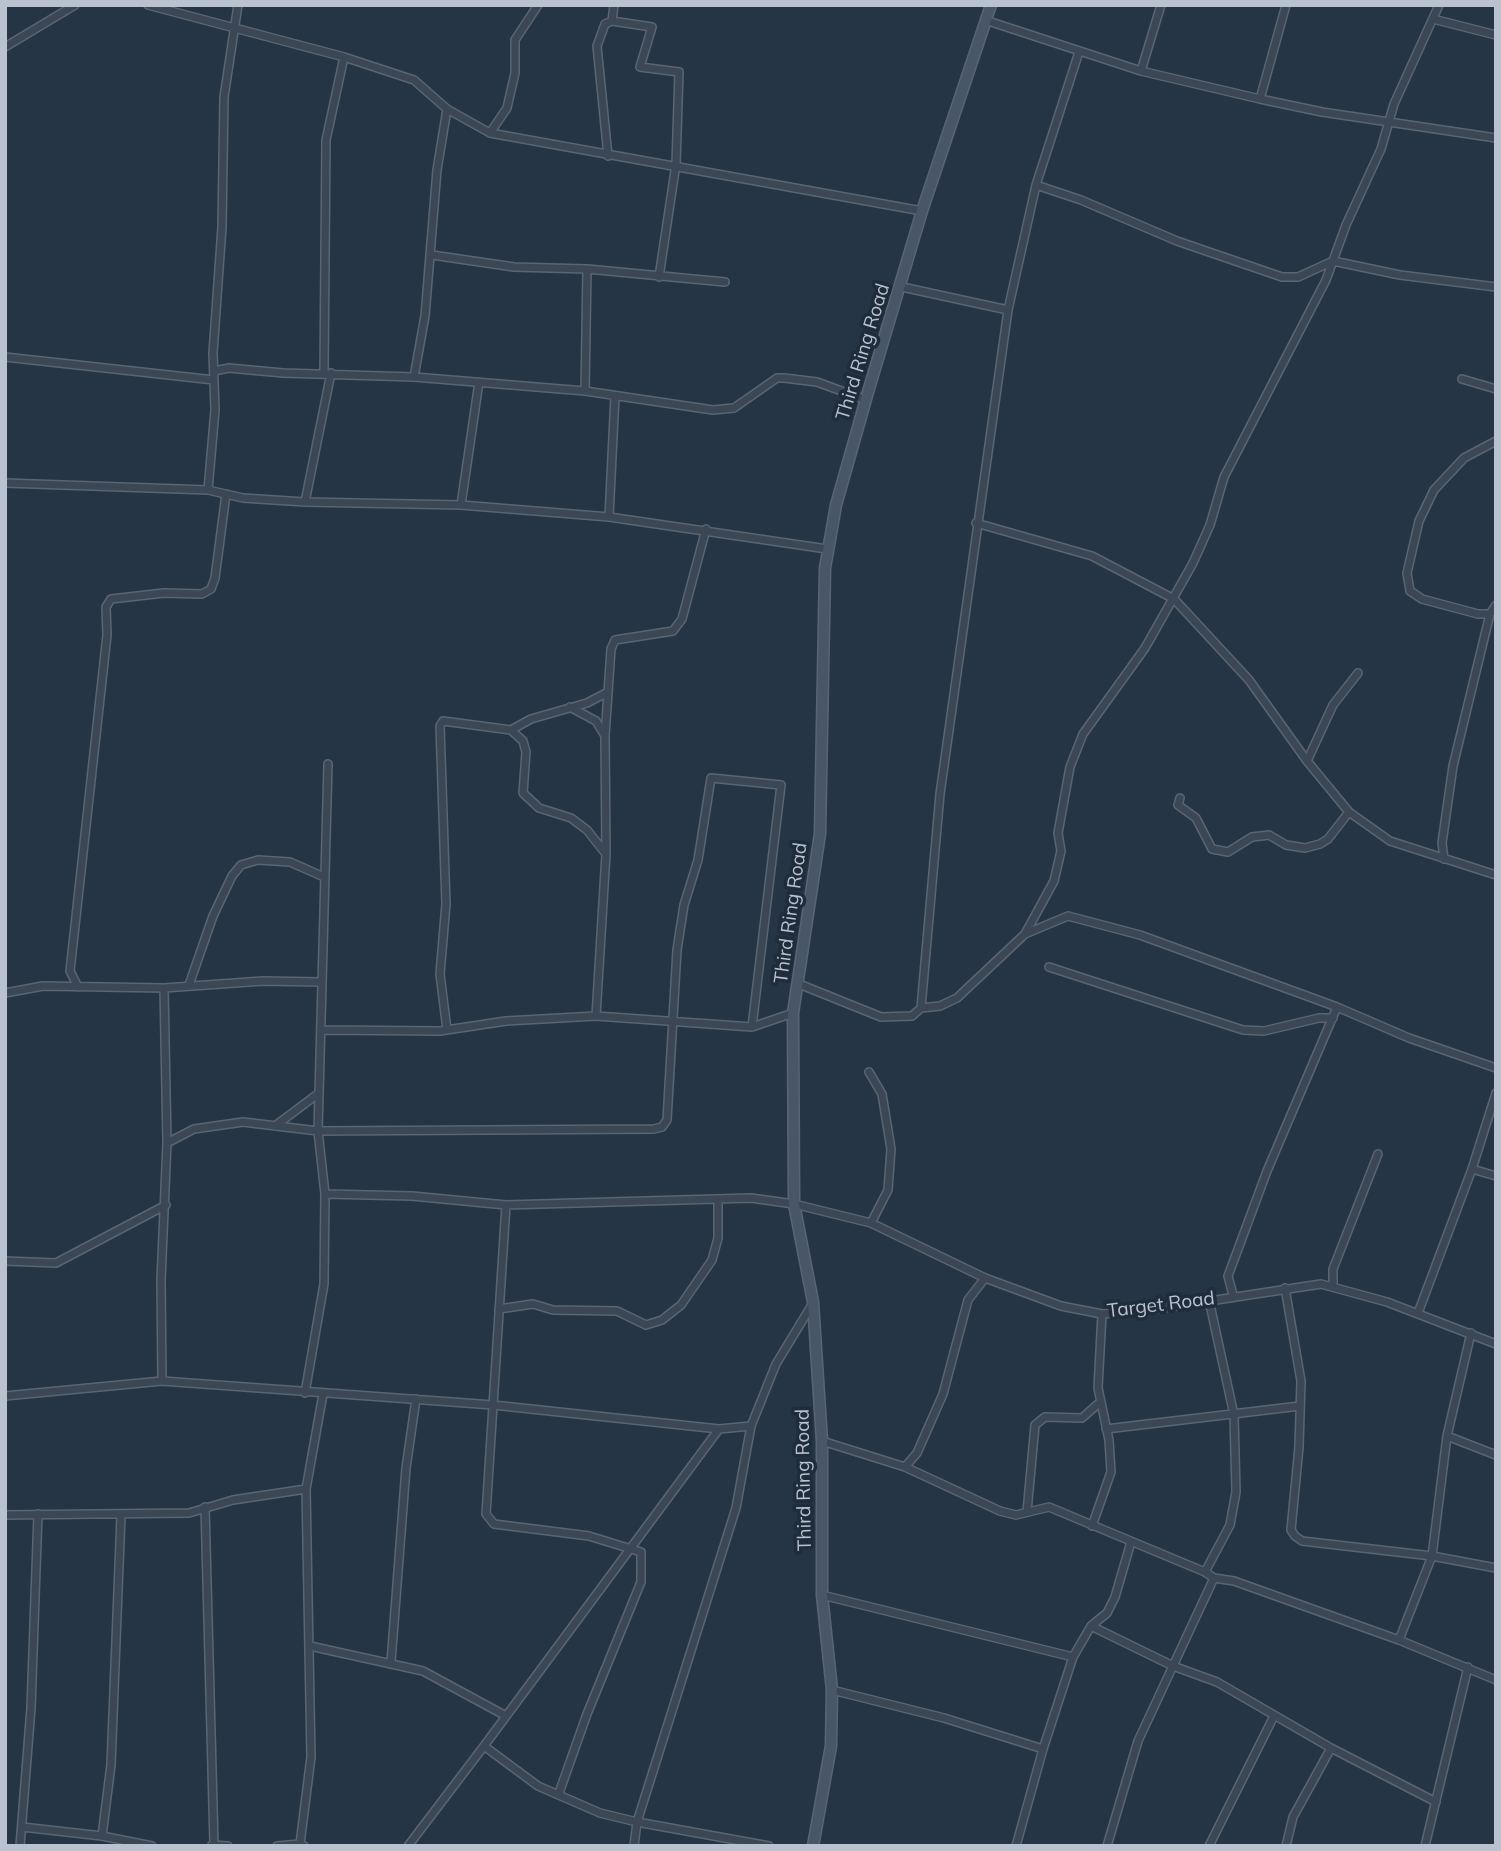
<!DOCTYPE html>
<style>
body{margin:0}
#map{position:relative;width:1501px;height:1851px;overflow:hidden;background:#263546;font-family:Mulish,sans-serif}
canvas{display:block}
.frame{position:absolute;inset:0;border:7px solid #b9c2ce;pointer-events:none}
</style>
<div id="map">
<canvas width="1501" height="1851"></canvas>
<div class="frame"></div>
</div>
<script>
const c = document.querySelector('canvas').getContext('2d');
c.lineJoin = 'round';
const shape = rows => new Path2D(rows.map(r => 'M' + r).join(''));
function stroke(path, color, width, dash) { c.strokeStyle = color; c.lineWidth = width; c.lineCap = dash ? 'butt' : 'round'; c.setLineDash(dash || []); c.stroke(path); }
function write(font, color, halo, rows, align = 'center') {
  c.font = font + ' Mulish,sans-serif'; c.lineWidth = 7; c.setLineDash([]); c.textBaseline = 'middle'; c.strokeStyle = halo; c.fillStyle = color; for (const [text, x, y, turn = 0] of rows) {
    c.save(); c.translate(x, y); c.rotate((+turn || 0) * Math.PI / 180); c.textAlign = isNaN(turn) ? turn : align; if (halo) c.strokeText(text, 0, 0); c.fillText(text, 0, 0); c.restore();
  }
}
const street = shape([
 [148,5,344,57,414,80,447,109,490,133,922,211],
 [238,5,224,97,222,227,213,353,215,410,208,490,243,498,305,502,461,505,609,517,827,549],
 [614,5,612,21,652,27,640,67,679,72,676,164,659,277],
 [1433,19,1496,35],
 [985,20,1141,71,1260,99,1322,112,1496,138],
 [5,47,75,5],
 [1141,71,1161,5],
 [1260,99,1286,5],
 [490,133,507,108,515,73,515,40,538,5],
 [608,156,597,46,605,24,612,21],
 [1036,185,1081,200,1177,241,1282,277,1298,277,1333,261,1400,275,1496,287],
 [432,255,514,267,587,269,725,282],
 [902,287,1008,310],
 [5,357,214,380],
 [214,371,229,368,283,373,414,377,585,391,713,410,734,408,777,378,784,378,817,382,866,400],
 [324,373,326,140,344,57],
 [414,377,425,316,437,170,447,109],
 [1462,379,1496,389],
 [585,391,587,269],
 [5,483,208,490],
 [305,502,331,373],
 [461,505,479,382],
 [609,517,615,396],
 [976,523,1092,556,1174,599,1249,680,1307,761,1349,812,1390,841,1496,875],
 [1490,614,1478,614,1422,599,1410,591,1407,573,1419,521,1434,490,1464,458,1496,441],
 [570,707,596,721,605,736],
 [511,730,531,719,587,703,608,692],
 [1307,761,1333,705,1358,673],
 [1180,798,1178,805,1196,818,1212,849,1228,852,1252,837,1269,835,1286,845,1305,848,1320,844,1328,839,1349,812],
 [1444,859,1442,843,1453,766,1490,614,1496,605],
 [1025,934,1054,881,1061,851,1058,833,1070,767,1083,734,1145,648,1193,563,1210,525,1224,477,1326,280,1346,225,1381,149,1394,104,1439,5],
 [1049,967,1243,1030,1264,1031,1319,1018,1333,1018],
 [799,984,881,1017,912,1016,921,1008,940,1006,957,998,1025,934,1068,916,1140,935,1337,1007,1409,1038,1496,1068],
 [189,985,213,916,232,876,241,865,258,860,290,862,324,877],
 [78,987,70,971,107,635,106,607,111,599,164,593,202,594,211,589,215,578,226,494],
 [5,993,43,986,164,988,263,981,321,982],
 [921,1008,940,794,1008,310,1036,185,1079,52],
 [596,1016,606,854,605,736,611,649,615,640,673,631,682,619,706,529],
 [322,1030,440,1031,506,1021,596,1016,752,1027,793,1013],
 [447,1030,440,974,446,904,440,726,443,721,511,730,523,741,526,752,523,793,539,808,571,818,587,830,606,854],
 [869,1072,882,1094,891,1149,888,1190,871,1223],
 [275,1126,319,1093],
 [167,1143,194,1129,243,1122,318,1131,654,1129,662,1127,667,1120,677,950,684,905,698,860,711,778,781,785,752,1027],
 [1472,1169,1496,1176],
 [325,1194,412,1196,506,1205,751,1198,794,1204,871,1223,985,1278,1061,1306,1102,1314,1144,1311,1321,1284,1387,1302,1496,1344],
 [506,1205,486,1514,494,1524,589,1536,641,1552,641,1582,587,1714,559,1793],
 [5,1261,56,1263,166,1205],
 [1333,1285,1333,1269,1378,1154],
 [1285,1288,1301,1381,1299,1447,1291,1530,1295,1536,1302,1541,1432,1556,1496,1568],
 [1233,1295,1228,1276,1267,1171,1337,1007],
 [499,1309,533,1304,553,1310,617,1311,646,1325,662,1320,681,1305,712,1260,718,1238,718,1199],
 [1418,1313,1472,1169,1496,1093],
 [162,1381,161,1280,167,1143,164,988],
 [305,1393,324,1284,325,1194,318,1131,328,764],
 [5,1396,162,1381,493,1405,719,1429,751,1426,776,1364,813,1303],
 [1106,1429,1300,1406],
 [1447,1436,1496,1455],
 [822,1441,905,1467,1000,1511,1016,1515,1049,1507,1205,1572,1214,1578,1234,1581,1399,1640,1496,1680],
 [905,1467,917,1453,943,1394,968,1300,985,1278],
 [205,1507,214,1844],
 [1027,1512,1035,1425,1045,1417,1082,1418,1099,1403],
 [5,1515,189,1513,233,1500,306,1489],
 [1092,1526,1111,1472,1109,1440,1098,1388,1102,1314],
 [1205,1572,1230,1525,1236,1492,1234,1415,1209,1300],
 [822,1595,1073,1657],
 [1091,1626,1173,1666,1217,1682,1331,1748,1436,1802],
 [1399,1640,1432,1556,1447,1436,1471,1333],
 [310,1646,423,1671,506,1716],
 [391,1662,406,1468,416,1399],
 [832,1690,944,1718,1043,1749],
 [484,1746,719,1429],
 [22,1827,102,1836,152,1846],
 [102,1836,111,1765,121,1516],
 [212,1845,228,1846],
 [20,1846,31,1708,38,1514],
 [277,1846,300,1844],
 [304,1846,300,1844,311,1757,306,1489,323,1394],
 [408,1846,484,1746,538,1786,600,1813,637,1822,769,1846],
 [634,1846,637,1822,736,1508,751,1426],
 [1016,1846,1043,1749,1073,1657,1091,1626,1107,1613,1115,1597,1131,1542],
 [1107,1846,1138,1741,1214,1578],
 [1209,1846,1274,1716],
 [1286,1846,1293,1817,1331,1748],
 [1425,1846,1468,1667]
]);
const secondary = shape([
 [813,1846,831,1746,832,1690,822,1595,822,1441,813,1302,794,1204,793,1013,820,834,825,568,836,505,868,392,922,211,991,5]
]);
stroke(street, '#596572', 10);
stroke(secondary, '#596572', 13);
stroke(street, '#3b4755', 7);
stroke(secondary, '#485668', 10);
write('19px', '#b9c2ce', '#1f2c3b', [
 ["Third Ring Road",863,352,-73],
 ["Third Ring Road",791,913,-82],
 ["Target Road",1161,1305,-7],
 ["Third Ring Road",804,1480,-91]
]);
</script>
